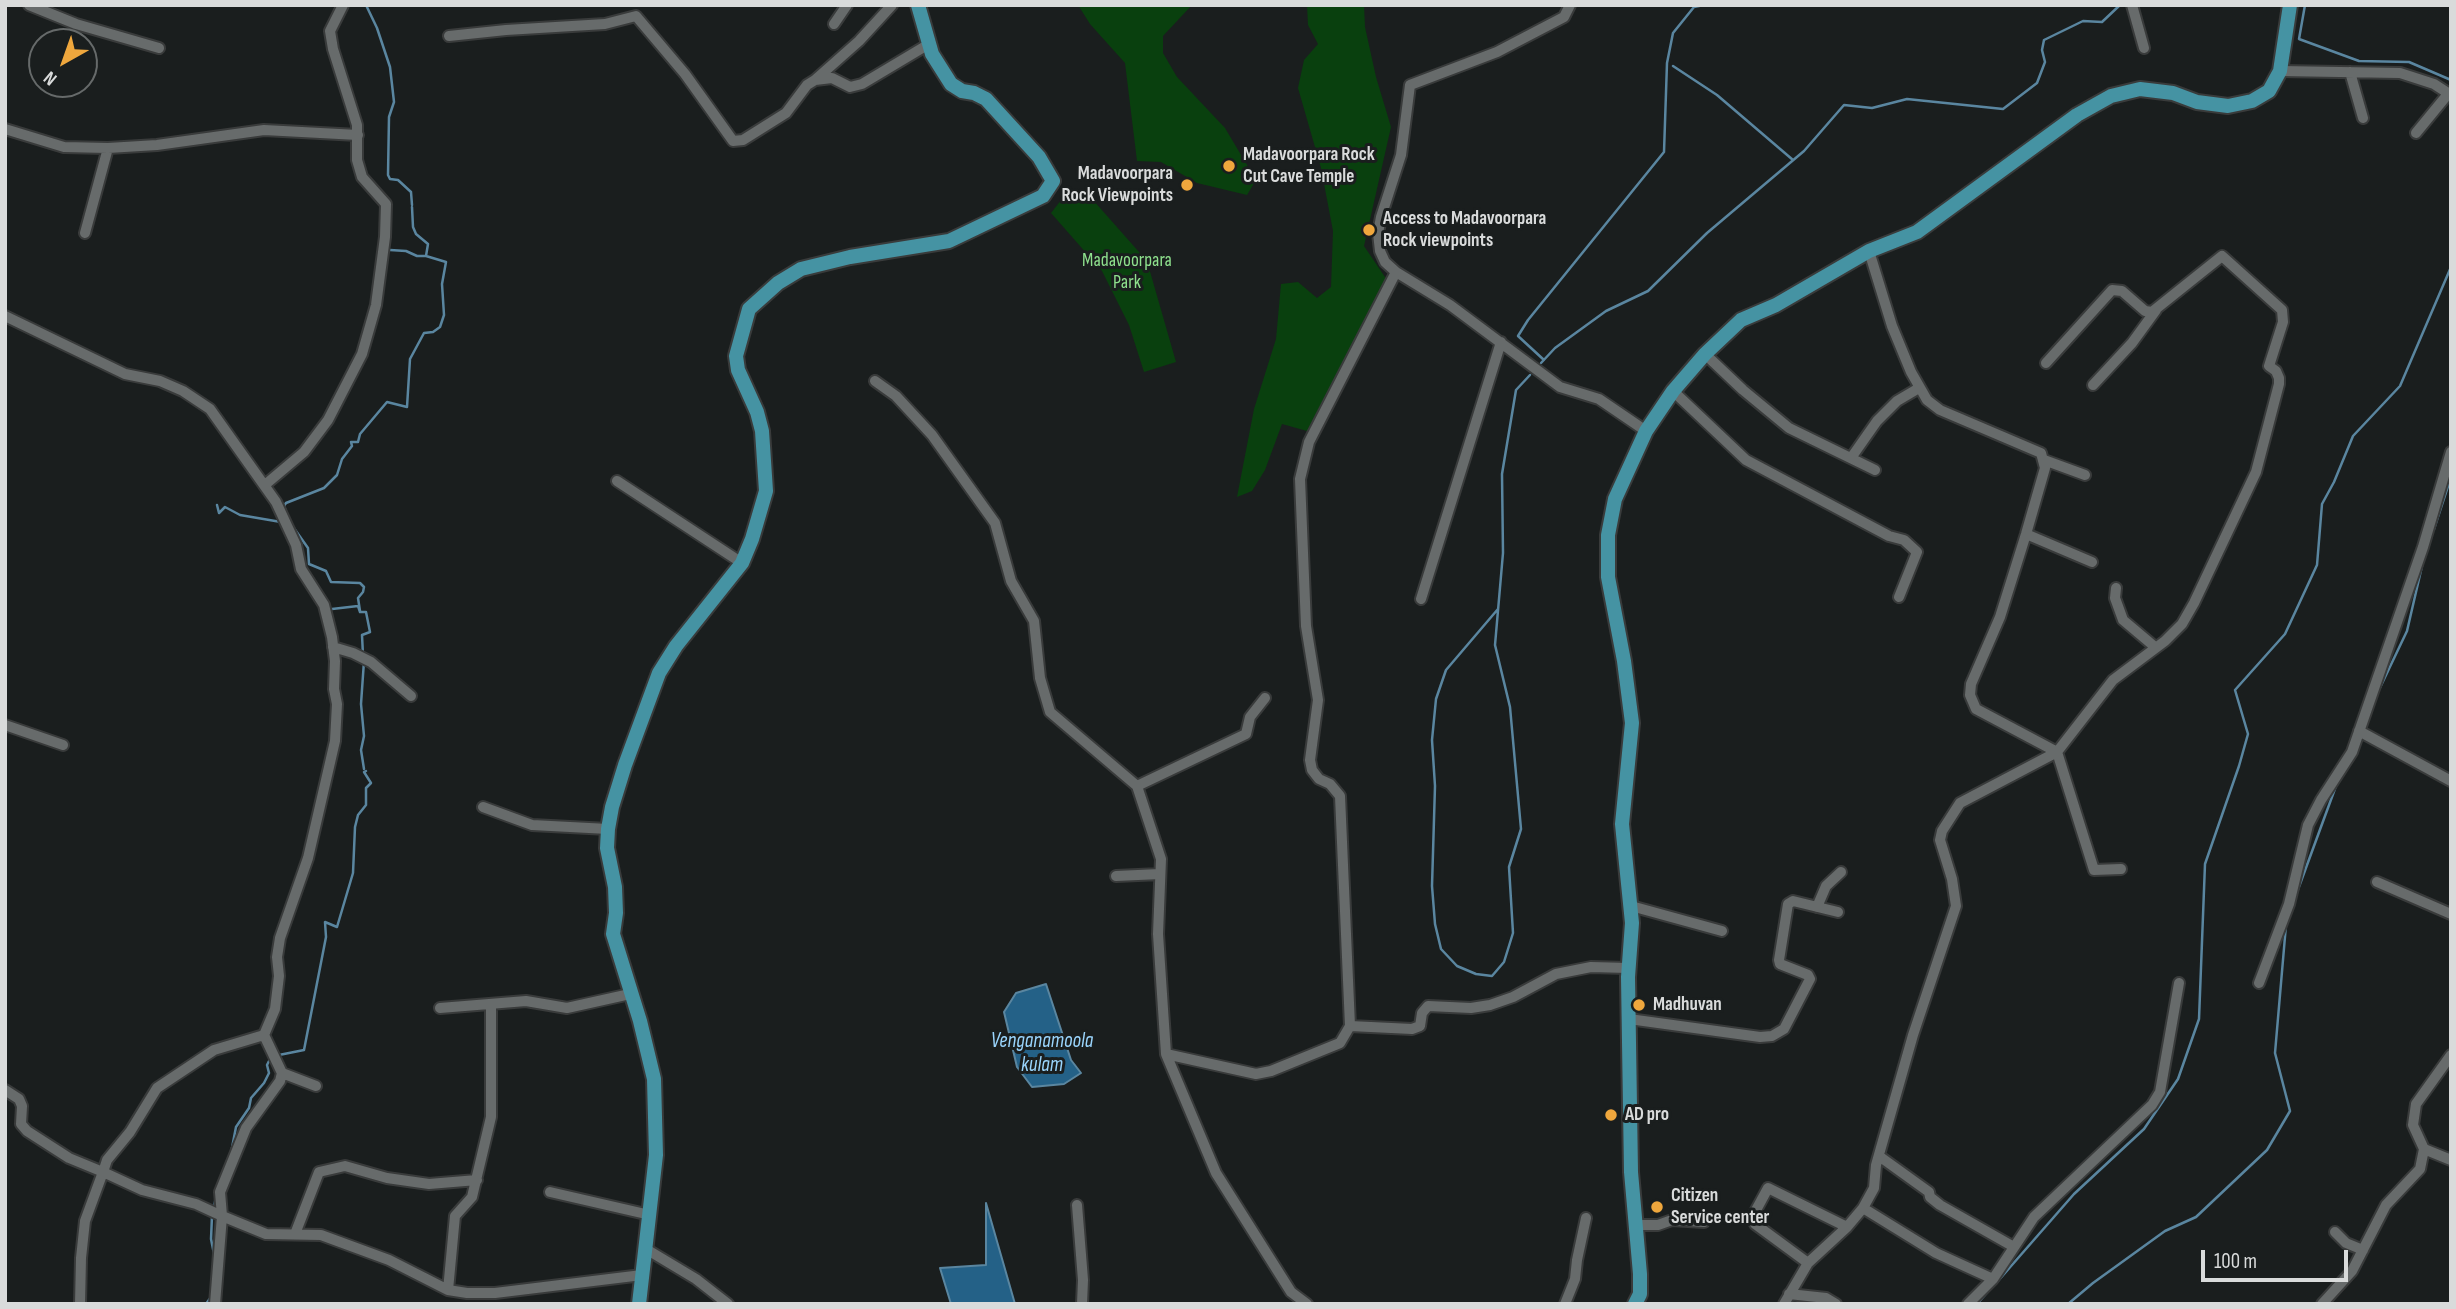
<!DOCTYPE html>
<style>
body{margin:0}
#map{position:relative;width:2456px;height:1309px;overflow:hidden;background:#1a1e1e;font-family:"Sofia Sans Condensed",sans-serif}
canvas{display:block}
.frame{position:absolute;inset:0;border:7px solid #d9dbdb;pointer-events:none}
.north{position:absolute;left:28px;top:28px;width:70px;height:70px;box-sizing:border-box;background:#1a1e1e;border:2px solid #666a6a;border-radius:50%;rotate:220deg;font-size:19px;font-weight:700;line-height:28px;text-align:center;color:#d9dbdb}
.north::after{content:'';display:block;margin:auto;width:24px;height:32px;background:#efa73d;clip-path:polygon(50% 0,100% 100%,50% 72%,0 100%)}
.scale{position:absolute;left:2201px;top:1250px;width:147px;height:32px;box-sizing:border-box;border:4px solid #d9dbdb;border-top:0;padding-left:9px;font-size:21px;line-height:24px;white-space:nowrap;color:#d9dbdb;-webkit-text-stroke:5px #1a1e1e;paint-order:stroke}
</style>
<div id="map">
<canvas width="2456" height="1309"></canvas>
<div class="frame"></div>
<div class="north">N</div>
<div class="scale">100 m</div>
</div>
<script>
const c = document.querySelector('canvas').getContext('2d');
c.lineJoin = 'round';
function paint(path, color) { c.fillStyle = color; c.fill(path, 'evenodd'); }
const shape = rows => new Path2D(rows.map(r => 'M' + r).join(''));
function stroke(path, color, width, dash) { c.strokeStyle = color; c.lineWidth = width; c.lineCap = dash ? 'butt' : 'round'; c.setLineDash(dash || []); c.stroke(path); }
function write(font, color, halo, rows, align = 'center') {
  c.font = font + ' "Sofia Sans Condensed",sans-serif'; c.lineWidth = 6; c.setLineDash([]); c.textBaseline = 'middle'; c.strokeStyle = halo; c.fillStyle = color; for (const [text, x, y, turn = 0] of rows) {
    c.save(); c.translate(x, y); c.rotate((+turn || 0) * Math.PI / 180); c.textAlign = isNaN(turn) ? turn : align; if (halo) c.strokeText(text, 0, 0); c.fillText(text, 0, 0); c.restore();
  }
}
paint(shape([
 [1078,5,1192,5,1163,36,1163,53,1177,77,1225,128,1256,180,1247,195,1197,183,1161,162,1137,161,1125,63,1090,24],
 [1307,5,1364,5,1365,27,1376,77,1391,127,1364,246,1387,280,1307,431,1282,424,1265,470,1252,491,1237,497,1254,409,1276,339,1281,284,1298,282,1317,298,1331,287,1333,231,1321,168,1298,88,1304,60,1318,44,1308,25],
 [1065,195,1093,200,1147,261,1176,362,1144,372,1129,325,1102,271,1051,213]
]), '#09400e');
const water = shape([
 [1046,984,1071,1060,1081,1073,1064,1084,1032,1087,1017,1067,1004,1012,1016,993,1046,984],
 [986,1203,1015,1304,951,1304,940,1268,986,1265,986,1203]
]);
paint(water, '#246187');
stroke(water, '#5a86a0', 2);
stroke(shape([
 [366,5,377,28,390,67,394,102,389,117,388,175,390,179,398,180,411,192,412,205],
 [2305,5,2299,39,2359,61,2409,62,2451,80],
 [1673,66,1717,95,1793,160],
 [390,250,406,251,417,256,426,256],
 [1544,360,1518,336,1528,320,1664,152,1667,63,1673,33,1694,7,1704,5],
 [1541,363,1555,348,1606,311,1648,291,1707,233,1804,151,1844,105,1872,108,1907,99,2003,109,2037,83,2045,62,2042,50,2044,40,2083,21,2102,22,2120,5],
 [217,505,219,513,225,507,240,515,281,522],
 [287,515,284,506,286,503,324,488,337,475,342,459,352,446,351,442,358,442,360,434,387,402,407,407,410,359,424,333,433,332,440,327,444,315,442,284,446,262,426,256,428,244,416,234,413,227,412,207],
 [291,524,308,548,309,564,326,571,331,582,360,583,364,587,363,592,358,598,360,611],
 [2434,529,2451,477],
 [332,609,358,606,360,612,366,612,370,632,362,635,363,655],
 [1498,609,1446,670,1436,699,1432,740,1435,786,1432,886,1435,924,1441,949,1457,966,1476,974,1492,976,1504,962,1513,933,1509,867,1521,829,1510,707,1495,645,1503,553,1502,474,1516,390,1530,375],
 [364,661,361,704,364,736,361,750,364,769],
 [2377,694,2407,631,2422,566],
 [2296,895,2336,786],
 [279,1055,304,1050,326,937,325,922,337,927,353,873,355,827,358,815,366,805,366,788,371,783,364,772,366,771],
 [231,1153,236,1127,249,1108,251,1098,264,1083,269,1073,267,1065,271,1057],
 [214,1209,216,1195],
 [212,1216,211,1239,214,1254],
 [1998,1281,2074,1194,2144,1129,2178,1079,2199,1019,2205,864,2239,766,2248,734,2235,690,2285,634,2317,565,2322,504,2334,482,2353,436,2400,386,2451,267],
 [206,1304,211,1297,212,1278],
 [1977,1304,1991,1288],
 [2068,1304,2093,1283,2165,1231,2196,1217,2267,1150,2290,1111,2275,1053,2286,925]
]), '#5a86a0', 2.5);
const minor = shape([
 [29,5,76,24,159,48],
 [1570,5,1564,17,1497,52,1410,85,1401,155,1381,217,1378,233,1380,251,1385,262,1396,272,1450,305,1560,387,1599,399,1646,431],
 [2132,5,2144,48],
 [834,24,847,5],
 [449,36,506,30,605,24,636,16,685,74,733,141,743,140,786,113,807,85,815,80,832,78,850,87,862,84,929,44],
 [2280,71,2400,73,2434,84,2451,95],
 [2350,72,2363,118],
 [815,80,859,41,892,5],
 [5,129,64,147,108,148,157,145,264,130,358,135],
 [2416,133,2448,94],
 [85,233,108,148],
 [1869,251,1892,326,1911,372,1927,400,1940,410,2041,453,2045,468,2026,534,2000,617,1971,684,1970,695,1976,709,2057,752,2094,870,2121,869],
 [5,316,125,374,160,381,183,391,210,409,276,502,296,545,301,569,324,605,332,637,335,661,334,689,337,704,335,741,308,858,280,938,277,957,279,976,275,1009,264,1035,282,1073,280,1081,246,1128,220,1192,222,1216,196,1204,142,1190,103,1172,85,1221,81,1258,80,1304],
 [1705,354,1743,390,1789,428,1875,470],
 [875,381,896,396,932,435,995,523,1011,581,1034,621,1040,678,1050,712,1137,786,1161,859,1158,934,1166,1054,1216,1173,1291,1292,1307,1304],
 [2093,385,2132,343,2156,310],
 [1673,391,1746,460,1889,536,1904,540,1917,552,1899,597],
 [1851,458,1877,421,1897,401,1919,388],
 [2044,460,2085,475],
 [617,481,742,563],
 [266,484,304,452,328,420,362,354,376,305,385,237,386,204,362,177,357,160,357,125,333,49,330,31,343,5],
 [2026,534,2092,562],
 [2116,588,2115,598,2123,620,2155,647],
 [1421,599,1501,342],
 [333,647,353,653,371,662,411,696],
 [5,725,63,745],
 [2359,731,2451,781],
 [1137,786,1246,734,1250,717,1265,698],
 [483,807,532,825,608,829],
 [1116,876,1160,874],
 [2377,882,2451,914],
 [1631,906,1722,931],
 [1817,907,1826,886,1841,872],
 [2259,983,2289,904,2308,825,2321,800,2352,752,2423,547,2451,452],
 [440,1008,526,1001,567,1008,630,994],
 [1629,1019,1760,1037,1772,1036,1784,1029,1810,979,1808,975,1780,964,1779,960,1788,904,1793,901,1838,912],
 [1350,1026,1340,796,1330,784,1319,779,1312,770,1310,760,1318,700,1306,626,1300,479,1309,442,1396,272],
 [1166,1054,1256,1074,1271,1071,1340,1043,1350,1026,1412,1029,1420,1026,1422,1013,1428,1006,1471,1008,1490,1005,1513,997,1556,974,1591,967,1628,968],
 [282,1073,316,1086],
 [5,1090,19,1099,22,1106,21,1124,27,1131,69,1158,103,1172,107,1160,130,1132,157,1088,214,1050,264,1035],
 [2424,1149,2451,1160],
 [1879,1156,1929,1192,1930,1197,1940,1205,2014,1247],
 [550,1192,650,1215],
 [1077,1205,1083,1280,1082,1304],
 [1863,1208,1936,1253,1993,1279],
 [1637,1225,1658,1225,1672,1220,1704,1222],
 [2335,1232,2346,1243,2363,1250],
 [295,1234,319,1172,345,1166,387,1178,429,1184,477,1180],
 [646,1249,696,1279,728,1304],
 [1808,1263,1755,1224,1753,1219,1755,1212,1768,1188,1847,1227],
 [448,1290,455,1216,472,1197,491,1117,491,1004],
 [1789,1294,1826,1298,1836,1304],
 [215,1304,222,1216,266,1234,321,1235,389,1260,448,1290,467,1293,495,1293,642,1275],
 [1565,1304,1575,1279,1577,1260,1586,1218],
 [1784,1304,1808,1263,1847,1227,1863,1208,1874,1188,1876,1165,1913,1035,1956,906,1952,879,1940,840,1942,831,1960,803,2057,752,2113,680,2165,641,2182,624,2194,603,2256,472,2279,384,2279,378,2276,371,2269,366,2283,322,2282,310,2222,256,2152,312,2145,311,2122,291,2112,290,2046,363],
 [1968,1304,1993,1279,2034,1217,2152,1105,2160,1092,2179,983],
 [2322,1304,2352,1271,2386,1205,2420,1169,2424,1149,2413,1125,2416,1104,2451,1055]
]);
const major = shape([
 [639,1304,656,1155,654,1079,640,1021,613,934,616,913,615,887,607,848,608,829,612,807,625,765,659,673,676,646,742,563,752,539,766,491,762,431,757,412,738,370,736,356,749,309,778,283,801,269,850,257,949,241,1043,196,1053,181,1039,157,986,99,974,93,962,91,951,84,932,54,918,5],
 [1635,1304,1640,1294,1640,1274,1631,1172,1628,977,1632,923,1622,824,1632,723,1624,661,1608,577,1608,535,1615,499,1646,431,1673,391,1705,354,1741,320,1776,305,1869,251,1917,232,2077,115,2111,96,2140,89,2173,93,2197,102,2228,106,2252,101,2269,91,2280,71,2290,5]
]);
stroke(minor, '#393b3b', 14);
stroke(major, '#393b3b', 18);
stroke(minor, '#676b6b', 10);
stroke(major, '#4593a3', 14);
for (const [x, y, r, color] of [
 [1229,166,7,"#efa73d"],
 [1187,185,7,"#efa73d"],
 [1369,230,7,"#efa73d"],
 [1639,1005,7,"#efa73d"],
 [1611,1115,7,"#efa73d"],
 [1657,1207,7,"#efa73d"]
]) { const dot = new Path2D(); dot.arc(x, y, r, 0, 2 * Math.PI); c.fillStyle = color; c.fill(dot); stroke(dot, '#1a1e1e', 2.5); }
write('bold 19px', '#d9dbdb', '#1a1e1e', [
 ["Madavoorpara Rock",1243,155],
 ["Cut Cave Temple",1243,177],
 ["Madavoorpara",1173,174,"right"],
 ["Rock Viewpoints",1173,196,"right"],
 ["Access to Madavoorpara",1383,219],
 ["Rock viewpoints",1383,241],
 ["Madhuvan",1653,1005],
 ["AD pro",1625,1115],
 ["Citizen",1671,1196],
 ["Service center",1671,1218]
], 'left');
write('19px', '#8ee08d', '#1a1e1e', [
 ["Madavoorpara",1127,261],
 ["Park",1127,283]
]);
write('italic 21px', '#9ad5fd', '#1a1e1e', [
 ["Venganamoola",1042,1042],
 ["kulam",1042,1066]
]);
</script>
